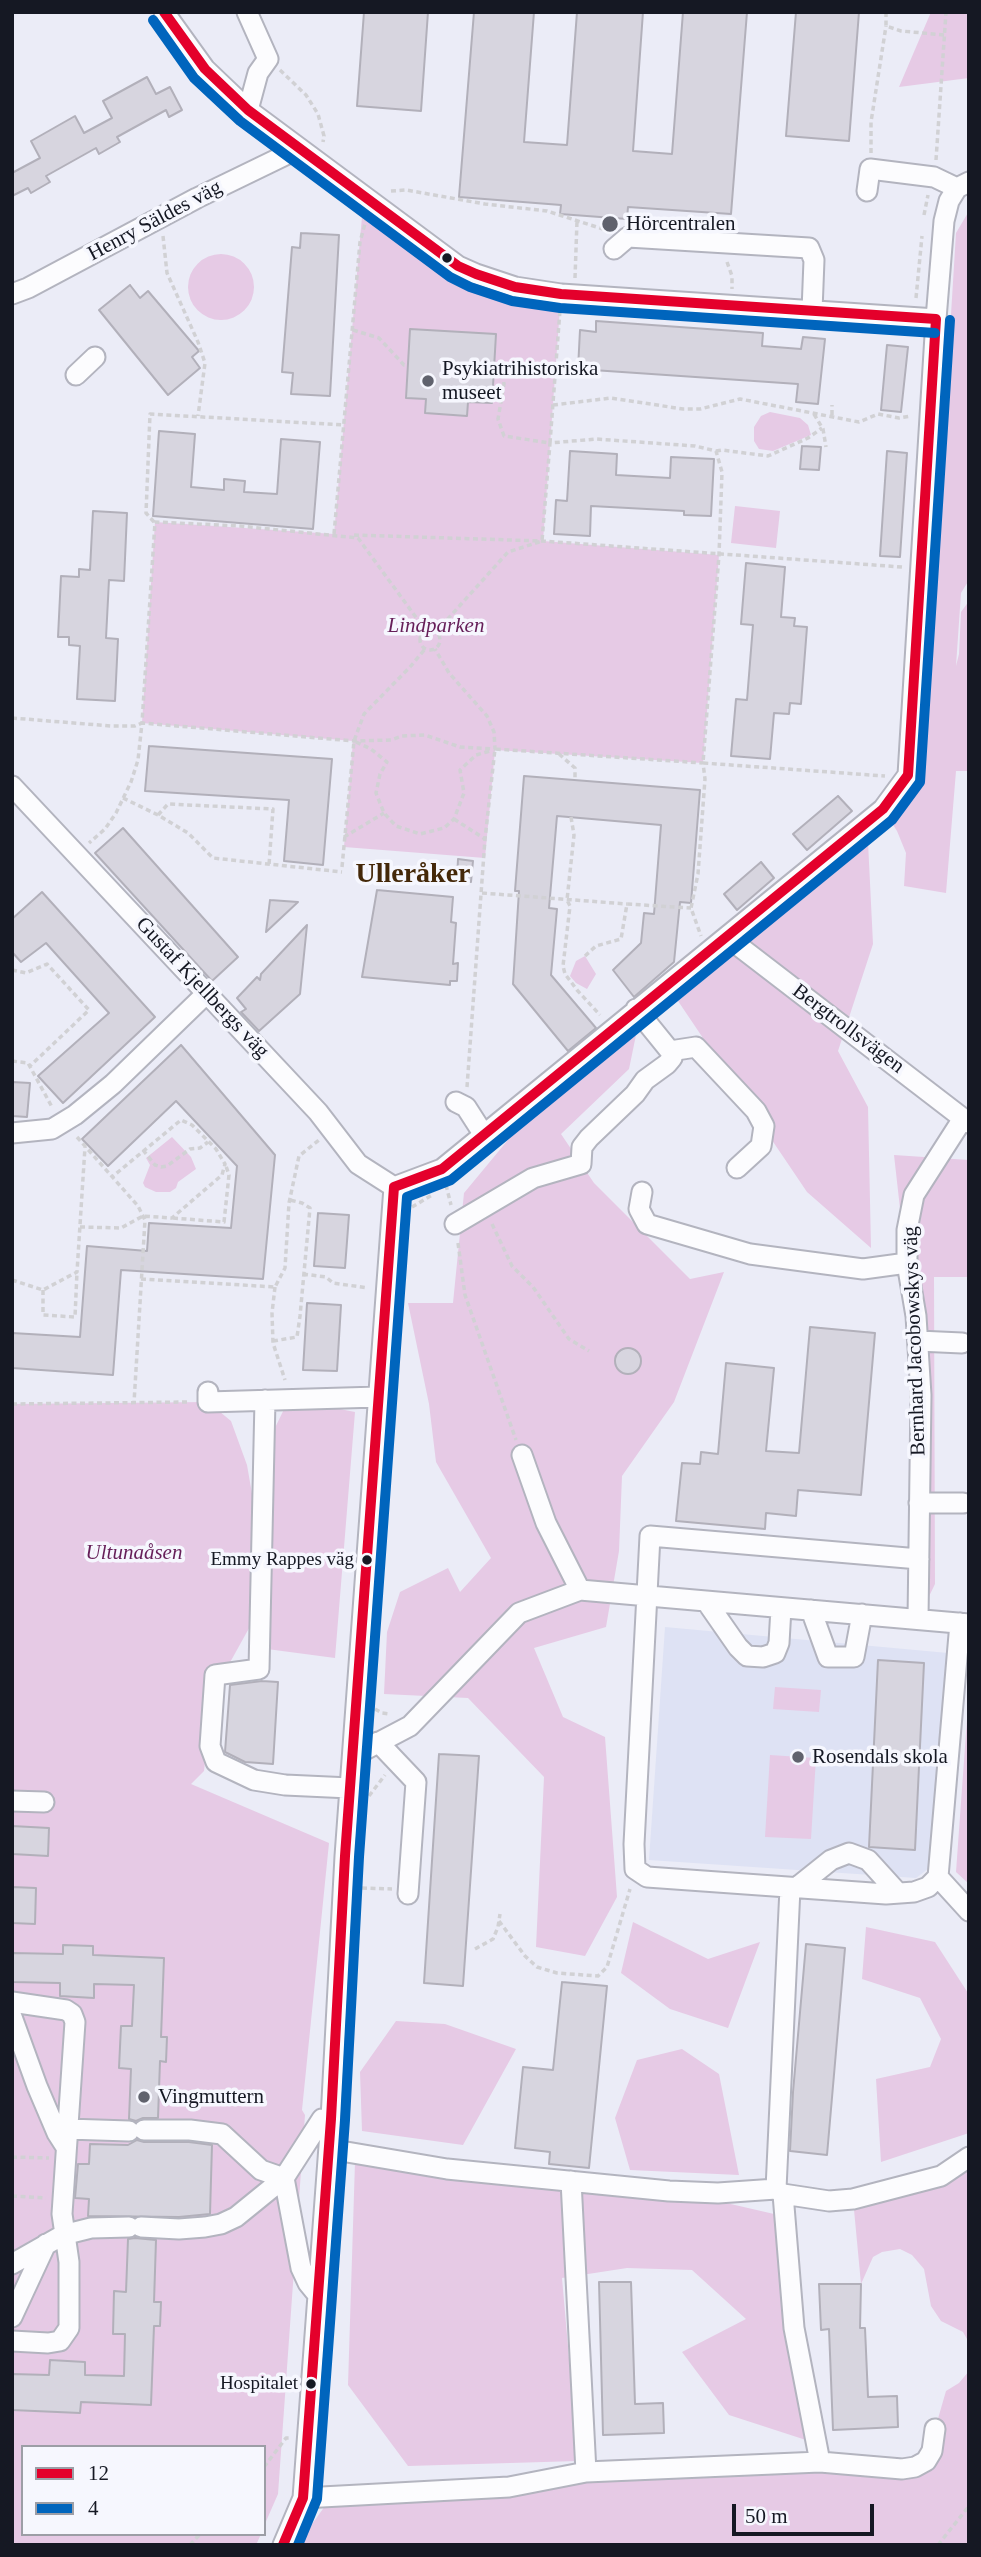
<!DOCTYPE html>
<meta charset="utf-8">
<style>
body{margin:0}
#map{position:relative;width:981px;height:2557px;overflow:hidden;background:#ebecf7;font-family:Georgia,serif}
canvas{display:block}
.frame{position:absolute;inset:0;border:14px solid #151823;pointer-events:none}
.legend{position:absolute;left:21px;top:2445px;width:245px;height:91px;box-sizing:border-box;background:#f6f7fe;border:2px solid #9c9ea6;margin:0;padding:9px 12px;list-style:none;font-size:21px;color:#151823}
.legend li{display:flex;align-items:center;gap:14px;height:35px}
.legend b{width:35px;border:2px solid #9c9ea6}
.scale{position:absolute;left:732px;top:2504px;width:142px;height:32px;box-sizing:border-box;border:4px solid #151823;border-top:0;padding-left:9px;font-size:21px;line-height:24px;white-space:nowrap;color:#151823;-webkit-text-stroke:5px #f6f7fe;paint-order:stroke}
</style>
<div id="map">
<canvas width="981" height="2557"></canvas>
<div class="frame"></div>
<ul class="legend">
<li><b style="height:9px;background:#e4002b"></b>12</li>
<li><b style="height:9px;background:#0065bd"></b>4</li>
</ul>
<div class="scale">50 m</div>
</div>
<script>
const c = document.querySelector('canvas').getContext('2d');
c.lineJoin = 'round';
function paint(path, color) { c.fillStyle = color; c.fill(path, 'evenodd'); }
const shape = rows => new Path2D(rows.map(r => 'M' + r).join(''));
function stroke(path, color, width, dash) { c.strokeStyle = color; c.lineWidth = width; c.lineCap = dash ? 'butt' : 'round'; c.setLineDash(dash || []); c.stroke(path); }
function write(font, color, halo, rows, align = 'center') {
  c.font = font + ' Georgia,serif'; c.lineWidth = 7; c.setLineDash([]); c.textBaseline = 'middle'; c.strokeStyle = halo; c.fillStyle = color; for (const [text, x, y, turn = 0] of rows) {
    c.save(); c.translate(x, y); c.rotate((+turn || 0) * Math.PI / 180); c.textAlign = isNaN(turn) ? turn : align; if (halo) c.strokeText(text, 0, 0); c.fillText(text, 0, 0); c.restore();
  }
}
paint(shape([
 [665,1627,948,1653,932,1866,916,1878,649,1860]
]), '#dee2f4');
paint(shape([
 [931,12,969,12,969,78,899,87],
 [364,194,458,266,561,294,543,541,719,555,703,763,495,750,485,858,344,847,353,741,142,723,155,522,334,534],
 [969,211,969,580,961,593,956,666,959,654,961,612,969,601,969,771,956,771,946,893,904,886,906,853,897,831,883,809,908,775,912,703,928,689,956,233],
 '188 287a33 33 0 1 1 66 0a33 33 0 1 1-66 0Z',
 [770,412,800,418,808,425,811,435,773,451,759,449,754,441,754,427,761,416],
 [735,506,780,511,776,548,731,543],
 [868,842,873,944,838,1051,868,1107,871,1248,807,1192,678,1001],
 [585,956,596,974,587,989,576,983,570,976,576,961],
 [636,1035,629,1069,561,1134,594,1183,690,1279,724,1272,674,1402,622,1476,619,1551,606,1627,534,1648,563,1717,605,1737,617,1897,585,1956,536,1947,544,1777,468,1698,384,1694,387,1632,400,1592,448,1568,460,1592,491,1558,436,1462,429,1404,408,1303,453,1303,464,1193,527,1117],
 [172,1137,191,1157,196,1169,178,1182,176,1188,170,1192,156,1192,145,1187,143,1183,150,1165,146,1158],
 [894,1155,969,1160,969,1277,934,1277,935,1584,918,1619,921,1395],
 [289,1399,355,1412,335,1658,267,1649,272,1434],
 [208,1402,231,1421,247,1465,258,1528,253,1621,213,1693,204,1771,191,1784,329,1843,302,2110,305,2115,278,2494,264,2526,264,2447,23,2447,23,2534,261,2534,256,2545,12,2545,12,1404],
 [775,1687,821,1690,819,1712,773,1709],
 [969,1691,969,1884,956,1872],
 [770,1755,816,1758,811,1839,765,1837],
 [633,1922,708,1959,760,1942,728,2028,670,2009,621,1973],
 [866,1927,935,1942,968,1993,969,2133,881,2162,876,2079,930,2067,941,2039,920,1998,862,1979],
 [396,2021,445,2024,516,2049,463,2145,362,2131,360,2072],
 [682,2049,719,2074,739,2175,630,2170,615,2118,637,2060],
 [355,2162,722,2202,774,2214,809,2441,729,2415,682,2352,746,2319,692,2270,627,2268,562,2278,578,2461,408,2466,348,2385],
 [969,2166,969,2356,967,2339,963,2332,941,2321,931,2306,924,2269,912,2255,900,2249,882,2252,873,2257,861,2284,853,2199],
 [969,2371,969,2545,297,2545,325,2506,586,2472,915,2467,935,2429,946,2391,959,2383]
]), '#e6cae5');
const building = shape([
 [364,12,428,12,421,111,357,106,364,12],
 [474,12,534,12,524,142,567,145,577,12,643,12,633,151,672,154,683,12,747,12,731,214,628,207,627,219,560,214,561,205,459,197,474,12],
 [796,12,859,12,849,141,786,136,796,12],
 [147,77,156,94,170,87,182,110,169,117,166,110,117,137,120,142,99,154,96,148,46,176,50,182,31,193,28,188,12,196,12,173,40,158,31,141,75,116,84,133,112,118,103,101,147,77],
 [301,233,339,235,330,396,291,394,293,373,282,372,292,247,300,248,301,233],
 [130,285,140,298,148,291,199,351,192,357,200,368,168,395,99,310,130,285],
 [596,321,763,333,762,346,801,349,803,337,825,339,818,404,796,402,798,384,578,369,580,330,596,332,596,321],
 [410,329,496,334,492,403,468,402,467,416,425,413,426,399,406,398,410,329],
 [887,345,908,347,901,412,881,410,887,345],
 [159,431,195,434,191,487,224,490,224,479,234,480,245,481,244,492,277,494,281,439,320,442,313,529,153,516,159,431],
 [802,446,821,447,819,470,800,469,802,446],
 [570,451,617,454,616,475,670,478,671,457,714,459,711,516,684,515,684,511,591,506,590,536,554,534,556,500,567,501,570,451],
 [887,451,907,453,900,557,880,556,887,451],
 [93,511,127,513,124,581,109,580,106,638,118,639,115,701,77,699,80,646,69,645,69,637,58,637,61,576,79,577,79,569,90,570,93,511],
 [746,563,785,567,781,617,795,618,794,626,807,627,801,704,790,703,789,714,774,713,770,759,731,756,736,699,747,700,753,625,741,624,746,563],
 [149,746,332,759,323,865,284,861,289,800,145,791,149,746],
 [524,776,700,790,691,903,680,902,674,962,634,997,613,970,641,943,644,913,654,914,661,825,557,816,549,908,557,909,551,975,596,1028,568,1051,513,984,519,891,515,891,524,776],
 [838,796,852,811,807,850,793,834,838,796],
 [123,828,238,957,212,981,95,853,123,828],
 [458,859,473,861,471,882,457,880,458,859],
 [761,862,774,878,737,910,724,894,761,862],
 [377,890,453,897,451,922,456,923,453,964,458,963,457,981,450,981,450,985,362,977,377,890],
 [42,892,155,1017,63,1103,38,1076,109,1013,46,943,21,962,12,952,12,919,42,892],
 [270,900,298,902,266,932,270,900],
 [307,925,300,994,259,1031,241,1012,246,1009,237,998,257,977,260,980,261,974,307,925],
 [181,1045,275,1155,263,1279,121,1270,113,1375,12,1368,12,1333,80,1337,87,1246,147,1251,149,1223,231,1228,237,1166,176,1101,108,1166,82,1139,181,1045],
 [12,1082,30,1083,27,1117,12,1116,12,1082],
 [318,1213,349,1215,345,1268,314,1266,318,1213],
 [307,1303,341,1305,337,1371,303,1370,307,1303],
 [810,1327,875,1333,861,1495,798,1490,796,1516,766,1513,765,1529,676,1521,682,1463,700,1464,701,1452,718,1454,726,1363,774,1368,766,1451,799,1453,810,1327],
 '615 1361a13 13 0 1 1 26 0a13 13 0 1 1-26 0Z',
 [878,1660,924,1663,915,1850,869,1847,878,1660],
 [262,1681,278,1682,273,1764,245,1762,225,1752,230,1685,262,1681],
 [439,1754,479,1756,463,1986,424,1983,439,1754],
 [12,1826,49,1828,48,1856,12,1854,12,1826],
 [12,1887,36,1888,35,1924,12,1923,12,1887],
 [806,1944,845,1948,827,2155,790,2151,793,2092,806,1944],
 [63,1945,93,1946,93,1955,164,1958,161,2037,167,2037,166,2062,160,2061,158,2118,143,2118,136,2121,129,2119,131,2069,119,2068,121,2026,132,2026,134,1985,94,1984,94,1998,60,1996,60,1983,12,1982,12,1953,63,1954,63,1945],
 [562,1982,607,1986,589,2168,549,2164,550,2152,515,2148,523,2067,553,2070,562,1982],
 [137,2140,144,2142,189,2142,212,2145,210,2214,179,2217,88,2216,89,2199,75,2198,78,2164,89,2164,90,2144,128,2145,137,2140],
 [135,2238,156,2240,154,2302,161,2302,160,2326,154,2326,151,2405,81,2402,80,2413,12,2410,12,2374,49,2375,50,2360,85,2362,85,2375,124,2376,125,2334,113,2334,114,2291,126,2292,128,2239,135,2238],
 [599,2282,631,2282,635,2404,663,2403,664,2433,603,2435,599,2282],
 [819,2284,861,2284,860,2328,865,2328,868,2397,897,2396,898,2427,833,2430,829,2329,821,2330,819,2284]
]);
paint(building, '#d7d5df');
stroke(building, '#b2b0ba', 2);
const minor = shape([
 [164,12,205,69,248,110,458,266,476,274,515,287,561,294,936,319],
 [247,12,268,59,258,73,248,110],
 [867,191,870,169,934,177,957,188],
 [614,249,628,237,809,248,814,260,812,311],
 [12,294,28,288,197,198,298,149],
 [76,375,95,357],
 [12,786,318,1112,358,1164,394,1187],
 [727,937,969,1123],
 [636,1009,670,1051,696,1047,756,1111,764,1126,761,1146,737,1168],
 [456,1102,466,1107,484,1135],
 [12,1133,52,1129,75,1115,113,1084,207,993],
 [642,1192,639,1209,647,1224,750,1254,863,1269,907,1263],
 [455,1224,533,1178,581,1164,582,1147,589,1138,635,1094,645,1080,667,1064,672,1058,670,1051],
 [918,1341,962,1343],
 [208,1392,208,1402,378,1397],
 [265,1400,259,1669,215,1675,210,1746,216,1762,254,1780,285,1785,350,1788],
 [522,1455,546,1523,580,1590],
 [919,1503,963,1503],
 [919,1559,650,1536,634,1844,635,1869,647,1877,886,1894,914,1892,928,1887,938,1877],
 [706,1601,738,1647,747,1656,763,1657,775,1653,779,1643,781,1608],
 [811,1610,828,1657,854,1657,862,1614],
 [918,1619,921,1395,916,1316,907,1263,907,1230,914,1195,962,1120],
 [960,1623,938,1877,969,1911],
 [378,1742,416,1782,408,1894],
 [353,1756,410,1726,519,1613,580,1590,969,1624],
 [12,1801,44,1802],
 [796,1888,831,1860,849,1853,868,1860,898,1893],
 [12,2002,66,2010,72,2014,75,2022,62,2214,69,2262,69,2328,60,2341,48,2343,12,2341],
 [12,2017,37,2086,57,2133,66,2147],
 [67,2129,129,2131],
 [144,2130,190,2130,222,2134,261,2170,284,2178,301,2268,308,2283,317,2294],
 [329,2149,447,2169,669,2191,718,2193,776,2189,790,1888],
 [571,2181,586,2472],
 [776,2189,783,2194,829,2201,853,2199,941,2176,969,2157],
 [783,2194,794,2328,820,2462],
 [141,2227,179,2229,205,2227,221,2224,236,2217,284,2178,322,2119,331,2119],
 [12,2264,63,2235,91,2228,129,2227],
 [12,2317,46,2244],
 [303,2498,509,2487,586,2472,820,2462,902,2469,915,2467,926,2461,932,2451,935,2429],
 [283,2545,303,2498,331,2119,345,1856,394,1187,442,1169,883,809,908,775,936,319,944,221,949,201,957,188,969,182]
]);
stroke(minor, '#b3b4bf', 23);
stroke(shape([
 [886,12,886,26,901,31,945,35],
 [280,70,306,95,318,114,324,136,323,142],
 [871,153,871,122,886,26],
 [936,160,946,12],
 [391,191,406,190,485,204,547,211,609,231],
 [924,215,928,195],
 [163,236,167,273,198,342,205,363,198,416],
 [727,262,732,276,732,289],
 [575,278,577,221],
 [916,298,922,236],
 [353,330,379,338,404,365,408,365],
 [494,369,503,377,504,384,498,419,504,436,550,443,560,310],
 [553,405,611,398,683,409,700,409,740,399,859,422,878,414,899,418,911,416],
 [814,414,823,429,826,447],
 [832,415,832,405],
 [716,451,722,450,768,456,808,438,822,428],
 [154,522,146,513,150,414,344,425],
 [334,534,360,242,366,220],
 [354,535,542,541,902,567],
 '420 640a10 10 0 1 1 20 0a10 10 0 1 1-20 0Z',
 [426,631,358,538,240,526,155,522,142,723,354,741,391,740,402,736,425,735,460,747,495,749,494,732,487,716,449,673,435,649],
 [436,632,508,552,542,541,550,443,596,439,695,446,716,451,722,472,719,555,703,763,885,776],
 [12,718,111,726,135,726,142,723,138,760,131,782,116,813,105,829,89,843],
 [356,742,371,749,387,762,380,774,376,793,384,813,396,826,420,834,444,828,454,819,464,793,460,770,476,755,490,751],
 [559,754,575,768,575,780],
 [123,798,158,815,188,833,213,858,342,872],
 [158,815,168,804,273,809,269,865],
 [571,817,574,835,567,900,570,906,563,966,565,974,577,990,600,1015],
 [454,819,485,839],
 [344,837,384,813],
 [342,867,354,741,364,714,410,667,425,649],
 [482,893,627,904],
 [585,956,596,946,621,939,627,904,691,908],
 [12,970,26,973,47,964,89,1010,30,1066],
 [12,1061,28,1063,52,1107],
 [467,1087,485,839,495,749,703,763,705,779,698,874,691,908,701,936],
 [77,1137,138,1206,145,1220,134,1403],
 [143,1150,155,1165,161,1167,167,1166,190,1149,200,1148,208,1142],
 [446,1185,451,1205],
 [412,1207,432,1195],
 [173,1218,224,1222,229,1175,226,1166],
 [492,1224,512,1266,533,1287,569,1339,589,1351],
 [80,1227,121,1228,143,1216,172,1218,222,1175,225,1164,216,1149,192,1125,181,1120,112,1177],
 [458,1243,465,1295,516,1440],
 [303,1274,326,1277,333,1283,368,1288],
 [141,1279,275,1287,285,1268,289,1203,299,1156,319,1140],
 [12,1280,43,1290,77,1272,85,1147],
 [275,1287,272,1313,273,1343,285,1380],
 [43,1290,43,1315,75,1317,77,1272],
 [273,1341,297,1337,300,1316,310,1208,302,1203,290,1200],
 [12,1404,189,1402],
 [375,1709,382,1713,390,1714],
 [369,1796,385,1775],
 [362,1888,392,1889],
 [499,1921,525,1956,537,1967,557,1973,598,1976,607,1967,630,1889],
 [475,1949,493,1939,498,1927,500,1914],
 [12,2157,49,2158],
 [12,2196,46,2198],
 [264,2467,286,2438,290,2438],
 [190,2545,200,2534],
 [938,2545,969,2506]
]), '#d1d1d4', 3.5, [5, 3.5]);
stroke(minor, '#fcfcfe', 19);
stroke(shape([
 [164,12,205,69,248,110,458,266,476,274,515,287,561,294,936,319],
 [283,2545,303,2498,331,2119,345,1856,394,1187,442,1169,883,809,908,775,936,319]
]), '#e4002b', 10);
stroke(shape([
 [153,20,194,78,240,121,450,277,470,287,512,301,560,308,935,333],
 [298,2545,317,2499,345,2120,359,1857,407,1197,451,1180,892,820,920,782,950,320]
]), '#0065bd', 10);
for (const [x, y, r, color] of [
 [610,224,9,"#60626d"],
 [447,258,6,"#151823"],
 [428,381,7,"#60626d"],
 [367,1560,6,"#151823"],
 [798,1757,7,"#60626d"],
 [144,2097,7,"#60626d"],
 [311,2384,6,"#151823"]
]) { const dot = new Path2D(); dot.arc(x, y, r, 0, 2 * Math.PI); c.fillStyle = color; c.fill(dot); stroke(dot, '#f6f7fe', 2.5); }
write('19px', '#151823', '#f6f7fe', [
 ["Emmy Rappes väg",354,1560],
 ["Hospitalet",298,2384]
], 'right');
write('21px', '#151823', '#f6f7fe', [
 ["Henry Säldes väg",155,221,-28],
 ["Gustaf Kjellbergs väg",202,988,47],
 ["Bergtrollsvägen",848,1029,37],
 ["Bernhard Jacobowskys väg",915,1341,-92]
]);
write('21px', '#151823', '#f6f7fe', [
 ["Hörcentralen",626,224],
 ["Psykiatrihistoriska",442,369],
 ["museet",442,393],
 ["Rosendals skola",812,1757],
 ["Vingmuttern",158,2097]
], 'left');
write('italic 21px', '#661f59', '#f6f7fe', [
 ["Lindparken",436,626],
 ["Ultunaåsen",134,1553]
]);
write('bold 28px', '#442809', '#f6f7fe', [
 ["Ulleråker",413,875]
]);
</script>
